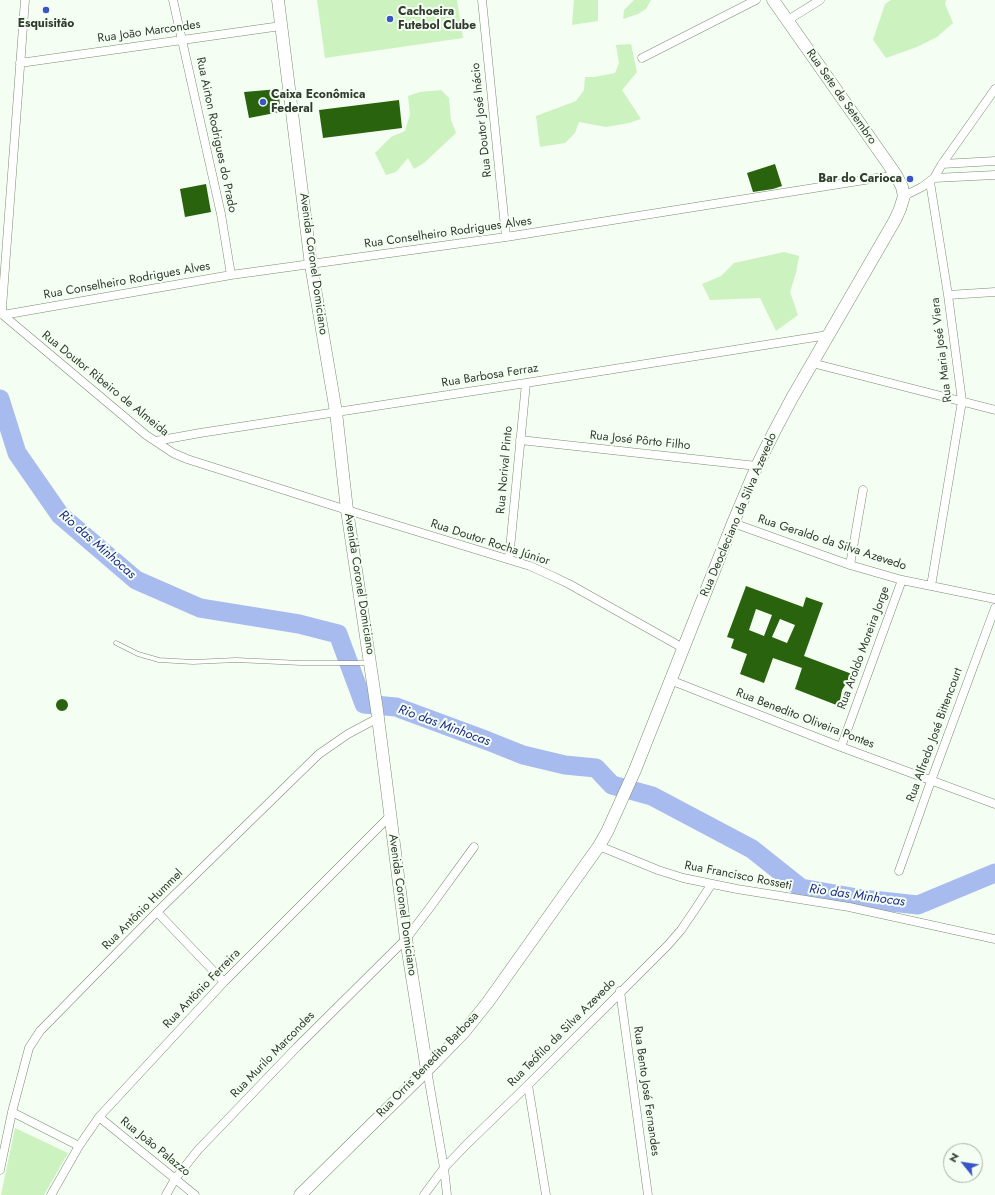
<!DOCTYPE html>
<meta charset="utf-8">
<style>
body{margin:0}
#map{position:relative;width:995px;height:1195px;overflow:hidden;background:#f5fef2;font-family:Jost,sans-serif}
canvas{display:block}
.north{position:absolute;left:943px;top:1143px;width:40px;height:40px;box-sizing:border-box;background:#f5fef2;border:1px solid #a7b0a4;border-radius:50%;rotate:300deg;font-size:11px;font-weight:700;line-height:16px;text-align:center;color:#313a2e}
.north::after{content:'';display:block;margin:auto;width:14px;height:18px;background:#3954c6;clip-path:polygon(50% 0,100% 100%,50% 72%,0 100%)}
</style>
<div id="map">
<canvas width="995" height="1195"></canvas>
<div class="north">N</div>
</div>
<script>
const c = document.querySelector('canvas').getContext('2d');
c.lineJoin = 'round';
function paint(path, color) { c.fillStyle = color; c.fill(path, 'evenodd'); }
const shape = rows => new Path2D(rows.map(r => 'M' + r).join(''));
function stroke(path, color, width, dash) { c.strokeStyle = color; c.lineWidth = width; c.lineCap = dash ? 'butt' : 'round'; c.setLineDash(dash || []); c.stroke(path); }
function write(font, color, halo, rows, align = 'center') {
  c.font = font + ' Jost,sans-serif'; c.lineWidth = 4; c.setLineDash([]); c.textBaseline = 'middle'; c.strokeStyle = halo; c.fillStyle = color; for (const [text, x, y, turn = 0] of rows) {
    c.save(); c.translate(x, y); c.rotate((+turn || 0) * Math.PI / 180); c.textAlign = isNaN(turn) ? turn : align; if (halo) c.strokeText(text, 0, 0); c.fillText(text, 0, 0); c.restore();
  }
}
paint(shape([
 [317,0,457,0,463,38,325,58],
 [574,0,598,0,598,21,572,25],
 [634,0,651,0,646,9,638,14,623,19,624,10],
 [891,0,946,0,945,4,953,23,937,37,917,47,886,58,873,40,885,4],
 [631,44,637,72,622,90,641,119,629,123,606,127,579,122,575,133,565,143,540,147,536,116,576,101,584,90,585,77,594,77,615,73,619,63,616,45],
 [441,90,449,98,451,120,456,133,424,163,414,169,408,158,396,172,386,175,375,153,391,137,405,131,410,114,408,96,420,92],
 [784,252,799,256,796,273,790,292,798,315,776,331,760,298,710,300,702,284,721,276,734,263],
 [15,1128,68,1153,44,1195,1,1195]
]), '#ccf2bf');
stroke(shape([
 [0,399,17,453,60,515,136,580,200,608,299,624,338,634,364,704,396,707,488,741,523,755,565,765,596,768,612,785,652,796,752,849,801,888,863,899,918,905,995,873]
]), '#a8bbef', 19);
paint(shape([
 [279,89,280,112,249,118,244,92],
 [399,100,402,128,323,138,319,110],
 [775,164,782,186,773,189,753,192,747,173],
 [206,184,211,212,185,217,180,189],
 [746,586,803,607,806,597,823,603,804,656,852,674,842,690,839,706,795,689,802,668,773,658,764,683,740,674,747,654,731,648,734,639,727,637],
 [756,609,772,615,764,636,749,630],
 [780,619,795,625,787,643,772,637],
 '56 705a6 6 0 1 1 12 0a6 6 0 1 1-12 0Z'
]), '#2a630d');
const lane = shape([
 [116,643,138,654,159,660,193,662,236,660,301,663,368,663]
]);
const street = shape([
 [25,0,2,308,3,315,127,419,146,435,173,453,187,459,347,510,530,566,550,575,569,584,683,648],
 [173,0,221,214,231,275],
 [482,0,506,237],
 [788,20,820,0],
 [642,58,756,0],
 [20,63,281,26],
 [942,164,995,161],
 [934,178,995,175],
 [930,182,948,295,962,401,931,586],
 [904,196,922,187,934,178,942,164,995,89],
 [948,295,995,292],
 [3,315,231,275,506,237,896,175],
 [812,363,995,410],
 [520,440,757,466],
 [156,441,200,433,526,383,828,335],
 [733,523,850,565,902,580,995,599],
 [509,559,526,383],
 [850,565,863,490],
 [670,680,841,747,995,804],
 [841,747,902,580],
 [599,846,658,870,683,878,737,889,849,907,995,939],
 [899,871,931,781,995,608],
 [157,912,224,982],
 [620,991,648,1195],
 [427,1070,444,1168,447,1195],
 [528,1085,546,1195],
 [12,1112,79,1146],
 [99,1117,195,1195],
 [0,1170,12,1112,29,1048,40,1031,157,912,319,754,348,734,378,718],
 [51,1195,79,1146,99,1117,224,982,390,816],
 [166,1195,175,1179,198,1150,297,1047,406,939,431,906,474,847],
 [424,1195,444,1168,467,1144,528,1085,668,945,681,930,694,911,711,885]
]);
const secondary = shape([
 [278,0,311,265,336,412,347,510,377,710,406,939,427,1070],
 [300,1195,427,1070,464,1032,488,1002,599,846,607,832,635,770,733,523,757,466,774,432,792,398,895,220,900,209,904,196,902,187,896,175,773,0]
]);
stroke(lane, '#798d72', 5);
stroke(street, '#798d72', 9);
stroke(secondary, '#798d72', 13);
stroke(lane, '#fff', 4);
stroke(street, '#fff', 8);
stroke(secondary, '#fff', 12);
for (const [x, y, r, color] of [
 [46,10,4,"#3954c6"],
 [390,19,4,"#3954c6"],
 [263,102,4,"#3954c6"],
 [910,179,4,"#3954c6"]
]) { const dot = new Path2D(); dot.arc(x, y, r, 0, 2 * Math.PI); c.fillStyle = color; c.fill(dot); stroke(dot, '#f5fef2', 1.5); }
write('bold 12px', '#313a2e', '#f5fef2', [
 ["Cachoeira",398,12],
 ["Futebol Clube",398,26],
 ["Esquisitão",46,24,"center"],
 ["Caixa Econômica",271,95],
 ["Federal",271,109],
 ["Bar do Carioca",902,179,"right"]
], 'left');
write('12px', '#313a2e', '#f5fef2', [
 ["Rua João Marcondes",149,32,-8],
 ["Rua Sete de Setembro",841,97,55],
 ["Rua Doutor José Inácio",482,120,-96],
 ["Rua Airton Rodrigues do Prado",216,135,78],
 ["Rua Conselheiro Rodrigues Alves",448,233,-8],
 ["Avenida Coronel Domiciano",313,264,82],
 ["Rua Conselheiro Rodrigues Alves",127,281,-10],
 ["Rua Maria José Viera",942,350,-97],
 ["Rua Barbosa Ferraz",490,376,-9],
 ["Rua Doutor Ribeiro de Almeida",105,384,39],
 ["Rua José Pôrto Filho",640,441,6],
 ["Rua Norival Pinto",505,470,-85],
 ["Rua Deocleciano da Silva Azevedo",739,515,-67],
 ["Rua Doutor Rocha Júnior",490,543,18],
 ["Rua Geraldo da Silva Azevedo",832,543,18],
 ["Avenida Coronel Domiciano",359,584,81],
 ["Rua Aroldo Moreira Jorge",864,648,-70],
 ["Rua Benedito Oliveira Pontes",805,719,21],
 ["Rua Alfredo José Bittencourt",935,735,-70],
 ["Rua Francisco Rosseti",738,876,11],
 ["Avenida Coronel Domiciano",402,905,82],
 ["Rua Antônio Hummel",143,910,-45],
 ["Rua Antônio Ferreira",202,989,-46],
 ["Rua Teófilo da Silva Azevedo",562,1033,-45],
 ["Rua Murilo Marcondes",273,1055,-46],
 ["Rua Orris Benedito Barbosa",428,1065,-46],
 ["Rua Bento José Fernandes",646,1091,82],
 ["Rua João Palazzo",155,1147,39]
]);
write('italic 13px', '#1b298a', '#f5fef2', [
 ["Rio das Minhocas",97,545,41],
 ["Rio das Minhocas",444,726,20],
 ["Rio das Minhocas",857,896,8]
]);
</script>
